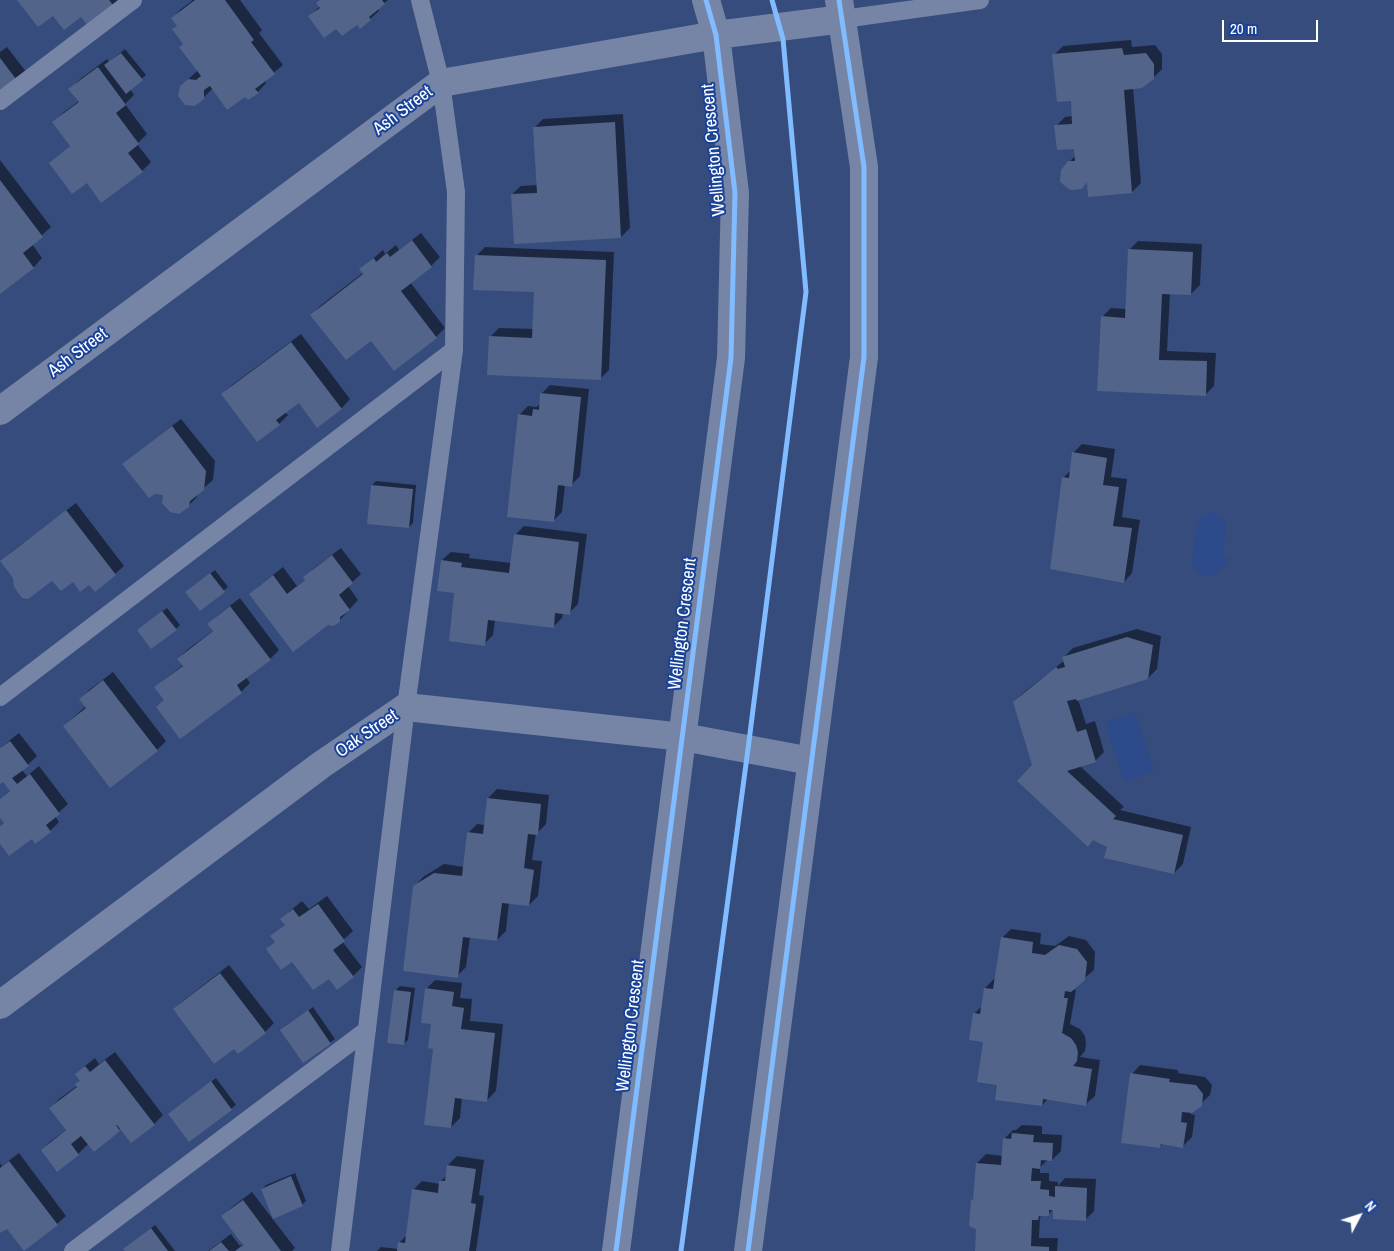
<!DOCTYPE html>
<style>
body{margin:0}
#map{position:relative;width:1394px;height:1251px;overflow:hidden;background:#364c7c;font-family:"Archivo Narrow",sans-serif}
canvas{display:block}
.north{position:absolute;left:1334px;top:1191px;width:50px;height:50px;-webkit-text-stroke:4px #194299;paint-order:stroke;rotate:50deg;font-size:14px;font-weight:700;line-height:20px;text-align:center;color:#fff}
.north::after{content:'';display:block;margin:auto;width:18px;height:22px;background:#fff;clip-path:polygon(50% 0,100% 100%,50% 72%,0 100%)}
.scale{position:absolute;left:1222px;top:20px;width:96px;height:22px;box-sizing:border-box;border:2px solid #fff;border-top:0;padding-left:6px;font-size:15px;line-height:18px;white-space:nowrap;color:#fff;-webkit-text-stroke:4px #194299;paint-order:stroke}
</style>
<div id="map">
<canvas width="1394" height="1251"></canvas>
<div class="north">N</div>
<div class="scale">20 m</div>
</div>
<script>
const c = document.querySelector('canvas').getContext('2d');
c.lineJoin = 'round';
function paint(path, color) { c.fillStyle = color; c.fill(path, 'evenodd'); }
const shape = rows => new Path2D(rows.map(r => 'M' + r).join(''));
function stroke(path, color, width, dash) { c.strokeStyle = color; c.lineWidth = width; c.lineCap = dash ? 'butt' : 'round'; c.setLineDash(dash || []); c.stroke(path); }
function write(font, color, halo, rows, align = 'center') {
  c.font = font + ' "Archivo Narrow",sans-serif'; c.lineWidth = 4; c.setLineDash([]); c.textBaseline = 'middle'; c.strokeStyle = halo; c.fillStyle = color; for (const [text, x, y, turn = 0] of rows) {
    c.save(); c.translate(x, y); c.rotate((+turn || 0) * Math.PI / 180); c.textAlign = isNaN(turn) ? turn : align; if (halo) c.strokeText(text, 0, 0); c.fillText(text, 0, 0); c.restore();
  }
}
paint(shape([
 [1214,512,1224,519,1226,526,1223,556,1228,557,1226,565,1223,565,1221,569,1215,574,1204,576,1196,571,1193,567,1192,562,1197,525,1199,519,1203,516,1209,513],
 [1135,712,1154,771,1124,781,1105,722]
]), '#2d4a8a');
paint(shape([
 [19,0,125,0,81,15,53,14],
 [193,0,240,0,262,30,259,33,283,65,265,80,266,83,258,92,248,99,245,95,213,88,203,98,181,86,198,70,184,44,178,25,172,18,181,9],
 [321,0,388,0,378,8,379,11,370,19,337,27,310,16,320,6],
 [1131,40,1132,47,1155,45,1162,54,1162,69,1153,78,1133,87,1141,183,1132,192,1088,181,1069,162,1076,155,1075,148,1056,126,1065,117,1073,116,1072,100,1054,55,1063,46],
 [7,47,27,73,0,95,0,52],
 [125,49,146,75,130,89,134,95,125,104,147,134,137,144,151,162,142,171,87,182,50,163,71,145,54,122,63,113,79,101,70,89,79,80,107,59,109,62],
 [623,114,630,228,621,237,512,194,521,186,538,185,534,128,543,119],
 [0,160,51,227,32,244,42,258,34,267,0,292],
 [421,233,440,257,431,266,410,282,445,328,436,337,394,369,371,339,312,315,320,306,364,272,361,269,383,250,385,254,396,245,399,250],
 [1138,241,1202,244,1200,285,1191,294,1170,293,1167,351,1216,353,1214,386,1205,395,1102,317,1111,308,1127,309,1129,250],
 [485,247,614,252,609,370,600,379,490,337,499,328,534,329,535,291,476,256],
 [301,334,350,399,342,408,317,426,299,402,285,412,288,415,279,424,223,394,232,385],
 [550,385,589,389,580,476,571,485,565,485,562,512,553,521,519,415,528,406,537,407,540,403,541,394],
 [181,419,215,461,213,480,198,493,197,497,188,506,124,465,133,456],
 [1082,444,1115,449,1111,477,1127,479,1122,517,1140,520,1132,573,1124,582,1063,478,1071,470,1073,453],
 [376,481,416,485,413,523,409,527,372,485],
 [76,503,124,566,115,574,89,583,73,580,14,578,2,561,11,552],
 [524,526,587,534,578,604,569,613,563,613,562,618,553,627,495,620,493,635,484,644,456,592,442,560,451,552,470,554,469,558,511,563,515,535],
 [341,548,361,574,348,586,358,600,339,621,251,594,260,585,283,567,297,586,306,579,305,578,313,569],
 [215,570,228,587,200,609,191,588],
 [240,598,279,650,270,659,246,677,250,683,241,692,181,737,165,699,156,687,165,679,183,665,178,659,187,650,214,630,209,624,218,615],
 [167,608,180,625,176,629,143,626],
 [1137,629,1161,636,1157,669,1148,678,1078,699,1086,724,1095,721,1104,752,1095,761,1080,766,1124,807,1120,810,1191,827,1183,864,1174,873,1108,847,1033,765,1014,702,1023,693,1065,660,1064,657,1073,648],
 [113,672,166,741,157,750,64,726,86,706,81,699,89,690],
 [19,733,37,756,22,770,27,776,39,766,68,804,55,816,59,822,50,831,32,837,0,842,0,826,5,822,0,816,0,799,11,790,3,780,0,781,0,748],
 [497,789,549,795,546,824,537,833,536,833,532,860,542,861,538,896,529,905,509,902,506,931,497,940,470,937,466,967,457,976,414,887,423,877,444,864,464,867,468,833,477,824,485,825,488,798],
 [327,896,353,931,342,941,362,967,353,976,329,977,267,950,276,941,272,936,286,924,282,919,291,910,302,901,309,909],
 [1011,929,1041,933,1040,944,1055,946,1069,936,1086,940,1095,952,1094,970,1072,989,1076,990,1070,1024,1080,1029,1085,1036,1086,1043,1085,1051,1080,1057,1100,1060,1095,1096,1086,1104,1048,1099,1042,1105,999,1084,974,1014,983,1005,985,988,994,979,996,980,1002,938],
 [229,965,274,1023,265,1032,234,1047,174,1009,183,1001],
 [435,980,462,983,460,998,472,999,470,1021,503,1024,496,1091,487,1100,462,1097,460,1118,451,1127,434,1048,432,1023,426,989],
 [400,986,415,988,408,1040,403,1044,395,991],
 [313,1007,335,1039,304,1061,286,1026],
 [115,1052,163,1115,154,1124,121,1128,94,1150,89,1143,78,1154,42,1150,51,1141,67,1129,50,1108,59,1099,77,1086,81,1080,76,1074,85,1066,95,1058,99,1064],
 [1140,1065,1178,1070,1178,1073,1205,1077,1212,1085,1210,1095,1190,1114,1195,1115,1192,1137,1183,1146,1163,1143,1160,1147,1132,1074],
 [216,1078,236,1105,190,1140,169,1114],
 [1022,1125,1042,1126,1042,1134,1062,1135,1061,1151,1052,1160,1048,1160,1040,1167,1040,1173,1049,1173,1049,1181,1058,1182,1058,1186,1065,1178,1096,1179,1094,1211,1085,1220,1054,1208,1048,1215,1043,1214,1040,1217,1039,1238,1058,1238,1057,1251,976,1251,977,1228,972,1200,975,1197,977,1163,986,1154,1003,1156,1004,1139,1013,1130,1016,1130],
 [19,1153,66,1216,57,1224,7,1227,0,1232,0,1163,2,1166],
 [457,1156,484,1160,479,1195,484,1196,476,1251,377,1251,381,1247,398,1249,399,1243,407,1235,413,1190,422,1181,440,1184,441,1181,447,1175,448,1165],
 [295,1173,306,1201,302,1205,262,1189,266,1185],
 [252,1192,295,1248,292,1251,208,1251,231,1234,240,1246,244,1243,223,1216,232,1207],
 [155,1225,175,1251,126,1251,129,1245]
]), '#0007');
paint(shape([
 [17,0,109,0,117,10,91,30,81,17,64,30,53,16,38,27],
 [195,0,225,0,254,40,251,42,275,74,255,89,259,93,248,100,245,97,227,110,210,86,204,90,204,99,195,106,185,105,178,96,180,86,188,79,196,80,201,76,179,47,183,44,172,29,177,26,171,18],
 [320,0,382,0,385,4,369,17,371,20,360,29,357,25,342,36,336,29,324,38,308,16,320,8,316,3],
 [1122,48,1124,55,1146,53,1154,64,1154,79,1142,88,1124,90,1132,193,1088,197,1087,182,1082,189,1070,190,1060,182,1061,170,1068,161,1075,161,1074,149,1057,150,1054,125,1072,124,1071,101,1057,102,1052,54],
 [121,53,143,80,126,94,104,65],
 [0,58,19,83,0,97],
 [98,67,126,105,116,113,139,144,128,153,143,172,101,203,87,183,72,194,49,163,70,146,52,122,79,102,68,89],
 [615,122,621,238,514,244,511,194,537,193,533,127],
 [0,180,43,237,23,253,34,268,0,294],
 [412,240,432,267,401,291,437,338,394,371,371,341,346,360,310,315,363,274,359,269,374,258,376,262,387,253,390,257],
 [1128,249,1193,252,1191,295,1162,294,1159,360,1207,361,1206,396,1097,391,1101,316,1125,318],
 [475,255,606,260,601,380,487,375,489,336,532,338,534,292,473,290],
 [291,342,342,409,317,428,299,403,276,420,280,425,257,442,221,394],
 [540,393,581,397,572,487,558,485,554,522,507,517,518,414,532,416,533,409,539,410],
 [172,426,206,471,204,490,190,501,189,507,179,514,170,512,162,503,163,495,155,494,149,498,122,464],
 [1072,452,1107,458,1103,485,1119,487,1113,526,1132,528,1124,583,1050,569,1062,477,1069,478],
 [371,485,413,489,409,528,367,524],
 [66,510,116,575,95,592,89,585,80,592,73,582,61,591,52,581,28,599,22,598,14,587,13,578,0,561],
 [514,534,579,542,570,615,555,613,554,628,488,620,485,646,449,641,454,593,437,591,441,560,462,563,461,567,509,573],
 [332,555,353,583,339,595,350,610,340,617,340,622,333,626,328,625,293,652,249,594,273,575,287,594,305,580,303,577],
 [210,573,225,592,200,611,185,592],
 [230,606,271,660,237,685,242,693,180,739,156,707,164,700,154,687,183,666,177,659,213,631,207,624],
 [162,611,177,630,151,649,137,630],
 [1127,637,1153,645,1148,679,1077,701,1076,699,1067,701,1077,732,1086,729,1096,762,1067,771,1116,816,1113,819,1183,835,1174,874,1104,858,1107,847,1093,840,1088,847,1017,781,1032,765,1013,702,1056,667,1058,669,1065,667,1062,657],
 [103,680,158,751,110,788,63,726,86,708,79,699],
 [10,741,29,766,12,778,17,784,30,774,60,814,46,825,51,832,35,844,32,839,9,856,0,844,0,826,4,823,0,818,0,799,10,791,3,782,0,784,0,748],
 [487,798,541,804,538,835,528,834,524,868,534,870,529,906,502,903,497,941,463,937,458,978,403,971,413,886,434,873,462,876,467,832,483,834],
 [318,904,345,941,333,950,354,977,337,990,329,979,313,990,292,962,281,970,266,949,275,942,270,936,285,925,280,919,293,909,299,917],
 [1001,937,1033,942,1032,953,1045,955,1059,945,1077,949,1087,962,1085,980,1071,992,1065,991,1064,998,1068,998,1062,1033,1071,1038,1076,1045,1078,1052,1077,1061,1073,1066,1092,1069,1086,1106,1043,1099,1042,1106,995,1100,997,1085,977,1082,983,1042,969,1040,973,1013,980,1014,984,988,993,989],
 [220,973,266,1033,238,1054,234,1049,214,1064,173,1009],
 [425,988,454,992,452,1006,464,1008,461,1029,495,1033,487,1102,455,1098,451,1128,424,1125,433,1049,428,1048,431,1024,421,1023],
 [394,990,411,992,404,1045,387,1043],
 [308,1010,331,1044,303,1063,280,1030],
 [105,1060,155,1125,131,1143,117,1125,116,1125,120,1131,94,1152,81,1136,71,1144,79,1155,57,1172,41,1150,66,1130,49,1108,77,1087,75,1084,80,1081,75,1074,85,1066,90,1072],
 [1130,1073,1170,1079,1169,1082,1196,1085,1203,1094,1202,1106,1192,1113,1182,1112,1181,1122,1187,1123,1183,1148,1161,1144,1160,1148,1121,1143],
 [211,1081,232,1110,189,1142,168,1114],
 [1012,1133,1034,1135,1033,1142,1053,1143,1052,1161,1041,1160,1040,1169,1032,1168,1031,1181,1041,1181,1040,1189,1049,1190,1049,1196,1055,1197,1055,1186,1087,1188,1086,1221,1053,1219,1053,1210,1049,1210,1049,1216,1039,1216,1038,1220,1032,1220,1031,1246,1049,1247,1049,1251,975,1251,976,1229,969,1226,971,1199,973,1200,976,1163,1001,1165,1003,1138,1011,1139],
 [9,1161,58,1225,24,1251,7,1229,0,1233,0,1168],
 [447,1165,476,1169,471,1203,476,1204,469,1251,397,1251,398,1242,405,1243,412,1189,438,1193,439,1181,445,1181],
 [291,1176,303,1206,273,1219,261,1189],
 [243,1200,281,1251,235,1251,243,1245,221,1216],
 [151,1228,168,1251,125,1251,123,1249],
 [221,1242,229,1251,209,1251]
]), '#526489');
stroke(shape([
 [843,19,980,0],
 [0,101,133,0],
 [0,697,454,350],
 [73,1251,367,1030],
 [340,1251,406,707,454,350,456,192,441,83,420,0]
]), '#7685a6', 18);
stroke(shape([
 [0,411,441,83,716,35,843,19],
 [0,1005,321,765,406,707,683,737,811,761],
 [616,1251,731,358,735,193,716,35,706,0],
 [748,1251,864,357,864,167,839,0]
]), '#7685a6', 28);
stroke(shape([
 [616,1251,731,358,735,193,716,35,706,0],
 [681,1251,748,749,806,292,783,39,772,0],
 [748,1251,864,357,864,167,839,0]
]), '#80bcff', 5);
write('18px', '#fff', '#194299', [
 ["Ash Street",403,111,-37],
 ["Wellington Crescent",714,150,-95],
 ["Ash Street",78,353,-37],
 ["Wellington Crescent",683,624,-83],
 ["Oak Street",367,734,-34],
 ["Wellington Crescent",631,1026,-83]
]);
</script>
